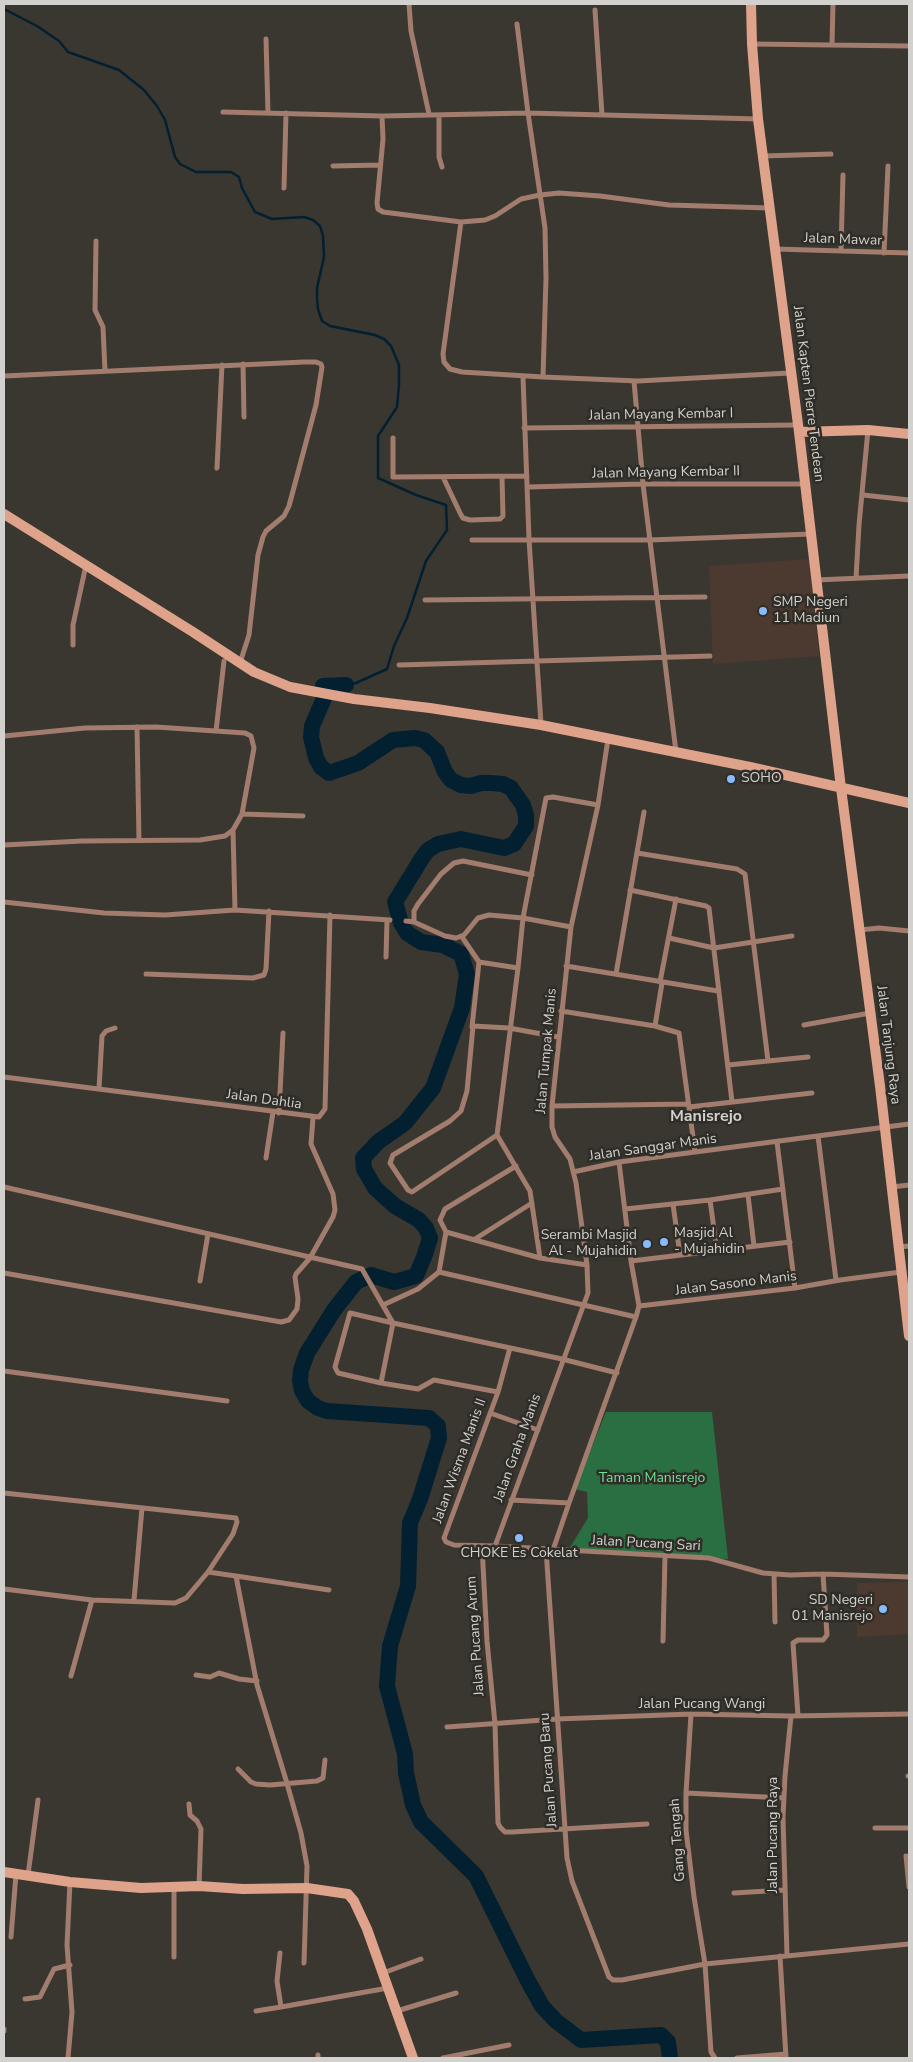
<!DOCTYPE html>
<style>
body{margin:0}
#map{position:relative;width:913px;height:2062px;overflow:hidden;background:#3a3731;font-family:"Nunito Sans",sans-serif}
canvas{display:block}
.frame{position:absolute;inset:0;border:5px solid #d3d1cd;pointer-events:none}
</style>
<div id="map">
<canvas width="913" height="2062"></canvas>
<div class="frame"></div>
</div>
<script>
const c = document.querySelector('canvas').getContext('2d');
c.lineJoin = 'round';
function paint(path, color) { c.fillStyle = color; c.fill(path, 'evenodd'); }
const shape = rows => new Path2D(rows.map(r => 'M' + r).join(''));
function stroke(path, color, width, dash) { c.strokeStyle = color; c.lineWidth = width; c.lineCap = dash ? 'butt' : 'round'; c.setLineDash(dash || []); c.stroke(path); }
function write(font, color, halo, rows, align = 'center') {
  c.font = font + ' "Nunito Sans",sans-serif'; c.lineWidth = 5; c.setLineDash([]); c.textBaseline = 'middle'; c.strokeStyle = halo; c.fillStyle = color; for (const [text, x, y, turn = 0] of rows) {
    c.save(); c.translate(x, y); c.rotate((+turn || 0) * Math.PI / 180); c.textAlign = isNaN(turn) ? turn : align; if (halo) c.strokeText(text, 0, 0); c.fillText(text, 0, 0); c.restore();
  }
}
paint(shape([
 [810,559,819,656,713,664,709,566],
 [909,1582,909,1634,857,1637,857,1583]
]), '#4c3a31');
paint(shape([
 [606,1412,712,1412,728,1559,569,1549,588,1518,587,1492,575,1489]
]), '#2a6f41');
stroke(shape([
 [4,9,37,26,59,41,68,52,119,70,144,90,157,106,165,120,175,157,180,164,196,172,231,172,239,177,242,188,255,212,272,219,304,217,313,220,320,226,323,236,324,257,317,288,317,298,318,309,322,321,330,326,375,335,384,339,391,346,399,365,399,385,397,407,378,436,378,478,416,495,446,505,447,530,426,561,407,618,394,646,387,669,356,683,346,685]
]), '#032031', 2.5);
stroke(shape([
 [346,685,323,686,325,696,312,726,311,737,316,758,321,767,329,773,358,763,393,740,415,738,424,740,437,752,445,772,451,780,461,785,471,786,481,783,491,783,503,784,511,788,523,805,526,815,526,826,514,844,504,848,461,839,438,844,428,850,422,858,395,902,401,923,407,933,421,942,443,945,461,954,467,974,462,1008,433,1088,405,1123,378,1142,363,1158,364,1169,375,1188,395,1206,419,1220,426,1228,430,1238,424,1257,416,1276,394,1282,371,1275,356,1282,334,1310,307,1353,301,1370,300,1381,302,1391,308,1401,318,1408,327,1411,429,1418,438,1426,439,1438,420,1499,410,1523,408,1586,390,1646,387,1686,405,1754,406,1773,413,1805,421,1822,476,1876,528,1981,542,2006,556,2021,581,2040,661,2035,668,2042,670,2058]
]), '#032031', 16);
stroke(shape([
 [409,4,411,31,429,114],
 [595,10,602,115],
 [266,39,268,113],
 [752,44,909,46],
 [832,45,833,4],
 [223,112,382,116,528,113,758,119],
 [439,115,439,157,442,167],
 [382,116,383,139,377,203,378,209,383,212,461,222,485,220,495,216,521,199,540,195,559,193,600,196,669,205,770,208],
 [763,156,831,154],
 [333,166,380,165],
 [284,188,286,113],
 [461,222,443,354,444,362,450,369,462,372,543,377,546,278,545,228,528,113,517,24],
 [96,241,95,310,103,327,105,371],
 [775,249,909,253],
 [841,250,843,175],
 [884,253,888,166],
 [243,364,244,417],
 [4,376,304,362,316,362,321,364,322,367,316,405,289,506,284,516,266,531,263,537,258,555,249,635,240,663],
 [523,377,529,539,541,724],
 [543,377,638,381,790,373],
 [634,381,643,484,676,752],
 [524,428,798,425],
 [393,438,393,477,527,476],
 [217,468,222,365],
 [443,477,461,515,463,518,470,520,500,519,503,516,502,477],
 [528,487,643,484,805,484],
 [863,495,909,500],
 [472,540,650,540,811,534],
 [856,578,859,525,868,430],
 [816,580,909,576],
 [425,600,705,597],
 [73,645,73,625,86,565],
 [399,665,710,656],
 [137,727,139,841],
 [216,731,224,661],
 [4,736,85,728,156,727,245,733,251,736,254,748,242,814,233,830,225,836,200,840,82,841,4,845],
 [242,814,303,816],
 [233,830,235,910],
 [637,853,737,869,745,874,768,1061],
 [630,890,706,906,709,908,732,1102],
 [4,902,104,913,165,915,235,910,390,920],
 [406,921,414,922,445,936,456,938,464,935,478,918,489,915,523,918,571,927],
 [414,922,414,911,418,904,441,874,454,863,463,861,532,875],
 [860,930,879,928,909,931],
 [462,937,479,962,472,1027],
 [669,938,714,948,792,936],
 [386,957,387,920],
 [479,962,518,968],
 [566,966,718,991],
 [146,974,253,978,264,975,266,969,269,911],
 [616,974,644,812],
 [660,982,676,899],
 [561,1011,655,1026,679,1033,695,1152],
 [804,1025,870,1013],
 [655,1026,662,983],
 [728,1065,808,1057],
 [4,1077,319,1117,325,1109,330,915],
 [99,1089,102,1036,106,1031,115,1028],
 [552,1106,688,1104],
 [689,1107,812,1093],
 [279,1113,283,1033],
 [497,1135,412,1192,408,1190,390,1163,393,1155,450,1121,461,1111,467,1091,473,1026,509,1028,558,1037],
 [818,1136,836,1280],
 [777,1142,795,1288],
 [266,1158,273,1112],
 [573,1172,619,1162,909,1124],
 [4,1187,362,1269,393,1323,562,1359,617,1373],
 [892,1187,909,1185],
 [748,1195,754,1246],
 [710,1200,717,1251],
 [673,1204,680,1255],
 [625,1209,710,1200,783,1189],
 [446,1232,540,1258,587,1265],
 [475,1239,532,1203],
 [899,1247,909,1246],
 [540,1258,530,1191,497,1135,518,968,523,918,546,798,553,797,598,805],
 [631,1261,790,1242],
 [439,1272,636,1317],
 [4,1273,281,1322,289,1320,297,1309,298,1299,295,1277,296,1274,310,1258,333,1217,335,1210,333,1194,311,1144,313,1118],
 [200,1281,208,1234],
 [383,1305,418,1289,439,1272,446,1232,440,1220,445,1209,516,1166],
 [639,1306,795,1288,840,1280,901,1272],
 [510,1348,498,1392,444,1538,446,1542,454,1545,495,1546,709,1558,763,1573,790,1575,823,1574,909,1577],
 [4,1371,227,1401],
 [381,1383,393,1323,350,1313,335,1367,338,1373,381,1383,418,1389,434,1380,498,1392],
 [490,1413,538,1430],
 [4,1493,236,1518,237,1522,233,1534,208,1572],
 [511,1500,569,1503,636,1317,639,1306,631,1261,619,1162],
 [482,1546,487,1641,495,1724,498,1823,500,1827,505,1832,512,1832,647,1824],
 [495,1546,588,1293,587,1265,576,1183,570,1159,555,1137,552,1127,552,1106,571,927,598,805,608,739],
 [546,1549,567,1858,572,1881,609,1977,613,1980,622,1980,705,1964,909,1944],
 [553,1550,569,1503],
 [774,1574,775,1622],
 [236,1576,329,1590],
 [4,1589,92,1600,175,1603,186,1598,208,1572,236,1576,257,1685,286,1780,301,1833,307,1866,304,1963],
 [134,1600,142,1508],
 [663,1641,665,1556],
 [196,1675,210,1677,219,1673,239,1679,257,1681],
 [71,1676,92,1600],
 [691,1714,686,1793,686,1830,694,1897,705,1964,711,2052,715,2058],
 [798,1716,793,1643,798,1640,823,1640,827,1635,823,1574],
 [447,1727,557,1719,691,1714,791,1716,909,1714],
 [238,1769,251,1782,256,1784,270,1785,317,1781,323,1778,325,1760],
 [908,1776,909,1776],
 [686,1793,784,1798],
 [189,1804,190,1815,197,1821,201,1829,199,1886],
 [875,1828,909,1828],
 [906,1856,909,1887],
 [28,1875,38,1800],
 [734,1893,784,1890],
 [11,1937,16,1874],
 [280,1953,277,1981,281,2007,388,1988],
 [787,1955,783,1818,785,1776,791,1716],
 [780,1956,786,2058],
 [174,1957,174,1887],
 [383,1973,421,1959],
 [25,1999,40,1997,54,1969,70,1965],
 [256,2011,281,2007],
 [397,2011,456,1993],
 [4,2031,4,2029],
 [318,2055,318,2058],
 [68,2058,72,2012,67,1945,70,1882],
 [443,2058,509,2045],
 [737,2058,786,2054]
]), '#a27c6d', 5);
stroke(shape([
 [751,4,752,44,758,119,799,432,841,788,880,1086,909,1336],
 [799,432,868,430,909,434],
 [4,514,193,632,254,672,290,687,354,699,430,708,541,725,750,767,909,803],
 [4,1872,70,1882,141,1888,199,1886,243,1889,307,1888,348,1894,354,1901,367,1929,413,2058]
]), '#dea38a', 10);
for (const [x, y, r, color] of [
 [763,611,5,"#88bafc"],
 [731,779,5,"#88bafc"],
 [664,1242,5,"#88bafc"],
 [647,1244,5,"#88bafc"],
 [519,1538,5,"#88bafc"],
 [883,1609,5,"#88bafc"]
]) { const dot = new Path2D(); dot.arc(x, y, r, 0, 2 * Math.PI); c.fillStyle = color; c.fill(dot); stroke(dot, '#2f2d27', 2); }
write('14px', '#d3d1cd', '#2f2d27', [
 ["Jalan Mawar",843,240,2],
 ["Jalan Kapten Pierre Tendean",808,394,83],
 ["Jalan Mayang Kembar I",661,415,-1],
 ["Jalan Mayang Kembar II",666,473,-1],
 ["Jalan Tanjung Raya",888,1045,83],
 ["Jalan Tumpak Manis",547,1051,-85],
 ["Jalan Dahlia",264,1100,8],
 ["Jalan Sanggar Manis",653,1148,-8],
 ["Jalan Sasono Manis",736,1284,-7],
 ["Jalan Graha Manis",518,1448,-70],
 ["Jalan Wisma Manis II",460,1461,-70],
 ["Jalan Pucang Sari",646,1544,3],
 ["Jalan Pucang Arum",476,1636,-94],
 ["Jalan Pucang Wangi",702,1705],
 ["Jalan Pucang Baru",549,1770,-94],
 ["Jalan Pucang Raya",774,1835,-90],
 ["Gang Tengah",678,1840,-94]
]);
write('14px', '#d3d1cd', '#2f2d27', [
 ["SMP Negeri",773,603],
 ["11 Madiun",773,619],
 ["SOHO",741,779],
 ["Masjid Al",674,1234],
 ["- Mujahidin",674,1250],
 ["Serambi Masjid",637,1236,"right"],
 ["Al - Mujahidin",637,1252,"right"],
 ["CHOKE Es Cokelat",519,1554,"center"],
 ["SD Negeri",873,1601,"right"],
 ["01 Manisrejo",873,1617,"right"]
], 'left');
write('14px', '#74e095', '#2f2d27', [
 ["Taman Manisrejo",652,1479]
]);
write('bold 16px', '#d3d1cd', '#2f2d27', [
 ["Manisrejo",706,1117]
]);
</script>
